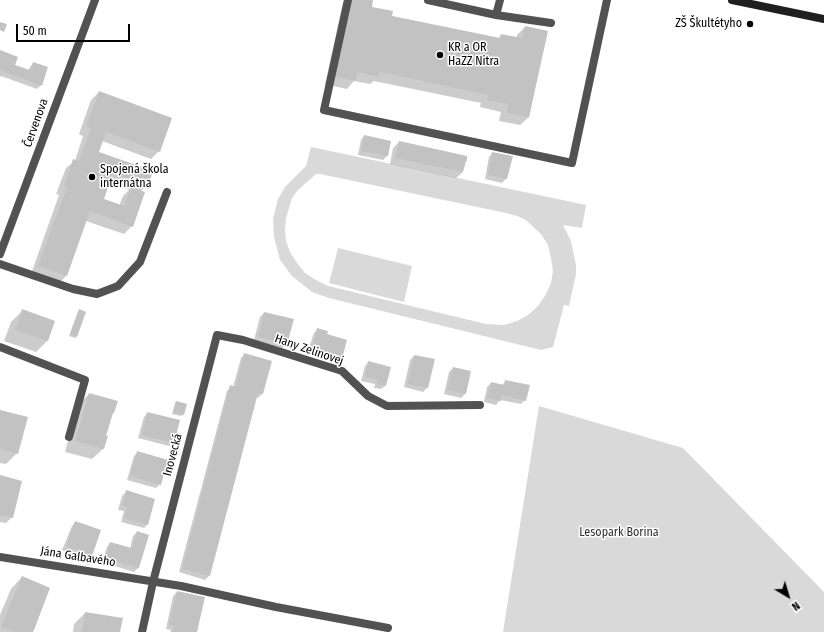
<!DOCTYPE html>
<meta charset="utf-8">
<style>
body{margin:0}
#map{position:relative;width:824px;height:632px;overflow:hidden;background:#fff;font-family:"Fira Sans Condensed",sans-serif}
canvas{display:block}
.north{position:absolute;left:768px;top:576px;width:40px;height:40px;-webkit-text-stroke:3px #fff;paint-order:stroke;rotate:142deg;font-size:11px;font-weight:700;line-height:16px;text-align:center;color:#000}
.north::after{content:'';display:block;margin:auto;width:14px;height:18px;background:#000;clip-path:polygon(50% 0,100% 100%,50% 72%,0 100%)}
.scale{position:absolute;left:16px;top:24px;width:114px;height:18px;box-sizing:border-box;border:2px solid #000;border-top:0;padding-left:5px;font-size:12px;line-height:14px;white-space:nowrap;color:#000;-webkit-text-stroke:3px #fff;paint-order:stroke}
</style>
<div id="map">
<canvas width="824" height="632"></canvas>
<div class="north">N</div>
<div class="scale">50 m</div>
</div>
<script>
const c = document.querySelector('canvas').getContext('2d');
c.lineJoin = 'round';
function paint(path, color) { c.fillStyle = color; c.fill(path, 'evenodd'); }
const shape = rows => new Path2D(rows.map(r => 'M' + r).join(''));
function stroke(path, color, width, dash) { c.strokeStyle = color; c.lineWidth = width; c.lineCap = dash ? 'butt' : 'round'; c.setLineDash(dash || []); c.stroke(path); }
function write(font, color, halo, rows, align = 'center') {
  c.font = font + ' "Fira Sans Condensed",sans-serif'; c.lineWidth = 3; c.setLineDash([]); c.textBaseline = 'middle'; c.strokeStyle = halo; c.fillStyle = color; for (const [text, x, y, turn = 0] of rows) {
    c.save(); c.translate(x, y); c.rotate((+turn || 0) * Math.PI / 180); c.textAlign = isNaN(turn) ? turn : align; if (halo) c.strokeText(text, 0, 0); c.fillText(text, 0, 0); c.restore();
  }
}
paint(shape([
 [311,147,586,205,582,228,563,225,571,241,576,265,576,274,569,306,564,305,553,347,541,350,329,298,312,292,292,276,280,260,274,237,273,219,278,199,285,187,306,166],
 [316,174,320,174,506,213,517,216,526,220,541,234,548,245,551,258,553,271,551,283,546,294,538,306,528,315,517,321,504,325,486,324,328,286,316,280,305,273,297,263,290,252,286,241,285,229,286,218,292,198,298,190],
 [338,248,412,266,404,302,329,283],
 [539,406,683,448,824,592,824,632,503,632]
]), '#d9d9d9');
paint(shape([
 [345,0,372,0,370,8,390,16,498,39,501,35,517,38,517,35,525,27,547,31,529,117,520,125,499,121,501,112,480,107,481,103,374,81,370,84,354,81,347,89,325,84,343,2],
 [0,51,14,66,28,71,30,67,34,63,41,85,37,89,1,76,0,77],
 [99,92,159,151,151,159,102,141,98,152,147,185,141,191,132,226,124,234,86,221,66,276,58,284,31,274,59,195,56,194,66,168,75,161,83,136,79,134,91,100],
 [109,182,129,190,123,196,119,206,102,200],
 [364,136,390,142,387,156,383,160,358,155,361,140],
 [399,142,463,172,456,178,390,164,393,148],
 [493,153,506,179,502,183,485,179,489,157],
 [23,310,54,321,47,341,36,352,4,341,11,322],
 [78,312,77,336,75,338,69,336],
 [264,313,286,344,282,348,254,340,260,317],
 [318,329,326,335,341,358,337,362,307,353,314,333],
 [245,354,262,394,258,398,256,397,209,576,205,580,179,572,227,391,231,387,233,387,241,358],
 [414,356,427,388,423,392,404,387,410,360],
 [369,362,385,386,381,389,374,388,375,384,361,381,365,366],
 [453,368,465,394,461,398,444,394,449,372],
 [506,381,525,400,521,404,500,400,496,405,484,402,487,387,491,383,502,385],
 [89,394,111,415,105,436,104,448,92,459,65,452,78,405],
 [176,402,183,414,181,416,172,414,175,404],
 [0,411,17,453,6,464,0,463],
 [148,413,173,442,169,446,138,438,144,417],
 [138,452,160,484,156,488,127,480,134,456],
 [0,476,12,517,6,523,0,522],
 [126,492,148,524,144,528,121,522,124,511,118,510,122,496],
 [76,522,91,555,87,559,62,550,72,526],
 [137,532,148,535,138,568,134,572,102,562,107,547,110,543,130,549,133,536],
 [22,577,49,588,35,628,32,632,0,632,0,615,11,589],
 [177,592,196,632,170,632,171,630,166,629,173,596],
 [85,613,119,632,73,632,74,624]
]), '#0003');
paint(shape([
 [349,0,373,0,372,7,393,11,392,16,500,38,501,34,522,38,525,26,548,31,529,117,507,113,508,104,487,100,488,95,380,72,379,77,357,72,356,81,333,76],
 [0,22,7,24,4,32,0,30],
 [0,50,18,57,15,65,30,70,33,62,48,67,42,86,0,70],
 [99,91,172,118,160,152,106,132,99,152,153,171,148,186,113,173,104,199,124,206,131,187,145,192,133,227,90,211,67,276,38,266,67,187,64,186,73,159,79,161,91,128,86,126],
 [364,135,391,141,388,156,361,151],
 [399,141,467,156,467,161,466,161,463,172,395,158],
 [492,152,513,156,507,179,488,175],
 [22,309,55,321,48,341,15,330],
 [79,309,86,312,77,337,70,334],
 [264,312,294,319,287,344,258,337],
 [317,328,328,331,327,334,347,340,342,359,311,350],
 [244,353,272,361,263,394,258,393,210,576,182,569,230,385,236,387],
 [414,355,435,359,428,388,407,384],
 [368,361,391,367,386,386,377,384,378,380,365,377],
 [453,367,471,371,466,394,447,390],
 [505,380,530,385,526,401,502,395,501,401,487,398,491,382,504,385],
 [89,393,118,401,114,413,113,413,106,436,108,436,104,449,75,441],
 [176,401,187,404,184,415,173,412],
 [0,410,28,417,18,454,0,449],
 [147,412,180,420,174,443,142,435],
 [137,451,168,460,161,485,130,476],
 [0,475,22,481,13,518,0,515],
 [126,490,155,499,148,525,124,518,127,507,122,506],
 [75,521,101,530,92,556,66,546],
 [137,531,149,535,139,568,105,559,110,542,132,548],
 [22,576,50,588,33,632,14,632,1,627],
 [177,591,205,597,197,632,173,632,174,626,169,625],
 [85,612,123,618,120,632,82,632]
]), '#c2c2c2');
stroke(shape([
 [348,0,324,110,572,163,607,0],
 [428,0,496,15,500,0],
 [496,15,551,23],
 [0,264,73,289,97,294,118,286,140,262,167,192],
 [0,347,85,380,69,437]
]), '#525252', 8);
stroke(shape([
 [0,254,95,0],
 [0,557,181,586,276,607,388,628],
 [142,632,153,582,217,335,243,340,342,371,368,396,387,406,480,405]
]), '#525252', 8);
stroke(shape([
 [732,0,824,19]
]), '#1f1f1f', 8);
for (const [x, y, r, color] of [
 [750,24,4,"#000"],
 [440,55,4,"#000"],
 [92,177,4,"#000"]
]) { const dot = new Path2D(); dot.arc(x, y, r, 0, 2 * Math.PI); c.fillStyle = color; c.fill(dot); stroke(dot, '#fff', 1.5); }
write('12px', '#000', '#fff', [
 ["ZŠ Škultétyho",742,24,"right"],
 ["KR a OR",448,48],
 ["HaZZ Nitra",448,62],
 ["Spojená škola",100,170],
 ["internátna",100,184]
], 'left');
write('12px', '#000', '#fff', [
 ["Červenova",36,123,-70],
 ["Hany Zelinovej",309,350,19],
 ["Inovecká",173,455,-75],
 ["Jána Galbavého",78,557,9]
]);
write('12px', '#303030', '#fff', [
 ["Lesopark Borina",619,533]
]);
</script>
